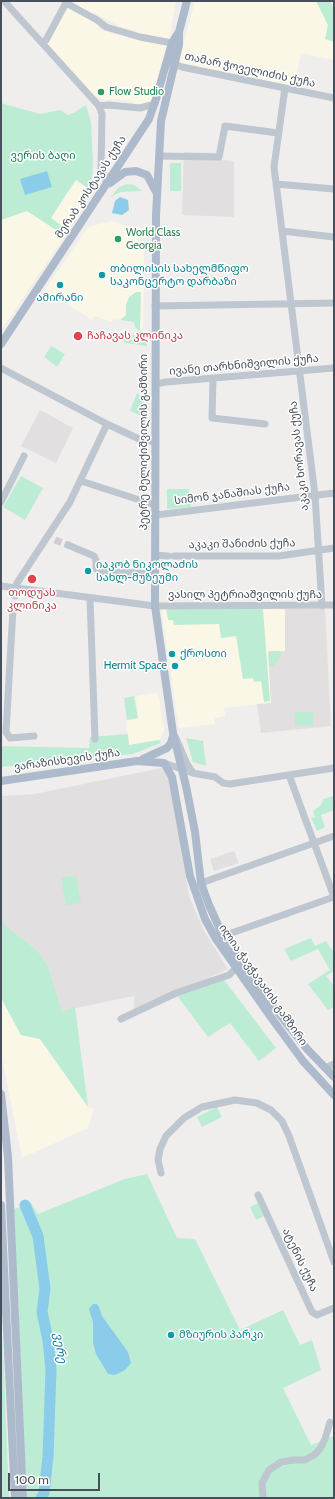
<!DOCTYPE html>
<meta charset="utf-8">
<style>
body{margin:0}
#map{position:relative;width:335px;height:1499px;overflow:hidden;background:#f0eded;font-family:Cabin,sans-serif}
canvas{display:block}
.frame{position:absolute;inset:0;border:2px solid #464f5a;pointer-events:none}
.scale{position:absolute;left:8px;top:1473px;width:92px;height:18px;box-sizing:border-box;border:2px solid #464f5a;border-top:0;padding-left:5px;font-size:12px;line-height:14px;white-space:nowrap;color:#464f5a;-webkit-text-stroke:3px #fff;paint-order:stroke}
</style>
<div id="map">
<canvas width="335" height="1499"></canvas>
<div class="frame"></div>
<div class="scale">100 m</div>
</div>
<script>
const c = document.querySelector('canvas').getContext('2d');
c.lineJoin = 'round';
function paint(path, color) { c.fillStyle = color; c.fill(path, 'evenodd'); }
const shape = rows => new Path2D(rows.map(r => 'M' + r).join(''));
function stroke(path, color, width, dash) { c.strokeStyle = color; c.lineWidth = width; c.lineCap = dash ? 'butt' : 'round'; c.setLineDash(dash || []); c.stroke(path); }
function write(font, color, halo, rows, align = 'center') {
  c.font = font + ' Cabin,"Noto Sans Georgian",sans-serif'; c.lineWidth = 3; c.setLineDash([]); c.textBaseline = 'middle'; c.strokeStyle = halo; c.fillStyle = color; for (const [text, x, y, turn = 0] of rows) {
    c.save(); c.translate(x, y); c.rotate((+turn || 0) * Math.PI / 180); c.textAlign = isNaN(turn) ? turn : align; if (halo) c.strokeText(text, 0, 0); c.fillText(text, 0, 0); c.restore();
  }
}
paint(shape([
 [70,1,176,1,169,39,136,34,136,31,121,27,94,13,90,14],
 [195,1,316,1,328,25,326,39,334,42,334,60,301,53,294,88,181,63,179,60],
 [65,7,68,7,99,24,98,29,141,41,144,38,167,44,151,102,144,105,135,104,133,101,110,99,107,101,91,94,47,45,46,42],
 [76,180,94,192,1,331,1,220,27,211,62,234,66,228,51,218],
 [111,221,122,224,133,231,144,250,143,330,140,330,141,292,126,305,125,317,120,320,113,319,112,322,95,316,92,320,45,290,88,227],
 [163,607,285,609,285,651,268,651,271,703,224,708,225,716,215,718,215,724,179,728,161,608],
 [158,693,164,731,162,735,159,740,129,745,126,721,138,719,136,696],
 [1,998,21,1035,40,1039,88,1107,94,1109,88,1128,22,1158,1,1054]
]), '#fbf7e6');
paint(shape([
 [184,152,221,153,222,160,234,161,234,217,182,215],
 [40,410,73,428,56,463,21,446],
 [325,608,331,726,261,733,257,704,271,703,268,651,285,651,285,609],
 [161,768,169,778,171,786,189,896,204,931,228,969,176,993,134,1009,134,996,62,1011,48,966,38,951,5,925,1,916,1,796,35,794],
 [234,851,239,863,214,871,210,859]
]), '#e1dfdf');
paint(shape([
 [316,1,330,1,334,9,334,42,325,39,328,25],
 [1,103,40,114,60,110,68,115,75,112,86,105,91,122,93,164,91,190,76,180,65,196,51,218,66,229,62,234,27,211,1,220],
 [170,163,181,163,181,191,170,191],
 [126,184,134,185,142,191,120,192,111,197,118,188],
 [136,292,141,292,140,331,135,327,134,322,120,320,126,315,126,305,129,297],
 [124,334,145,337,147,339,147,346,126,343,119,337,123,337],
 [51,346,65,354,57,367,44,357],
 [137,393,144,398,142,416,130,411],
 [21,476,43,488,25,520,3,507],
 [167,489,189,489,191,507,167,509],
 [166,607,263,609,270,701,264,702,261,681,254,682,253,678,243,679,236,636,221,638,219,624,174,625,173,620,168,620],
 [280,651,282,655,273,666,269,666,269,652],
 [134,696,138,718,127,720,124,698],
 [295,712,313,712,313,726,295,725],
 [128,734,129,745,159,740,161,743,133,754,1,767,1,746,89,748,90,737],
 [186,738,203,741,206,766,193,762],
 [334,796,334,810,321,815,325,827,317,831,311,818,315,817,313,811,321,805,323,799],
 [76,875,81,903,66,905,61,878],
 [1,916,5,925,38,951,48,966,62,1011,75,1007,88,1107,40,1039,21,1035,1,998],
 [311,938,315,946,326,941,334,953,334,971,326,976,334,986,334,1007,328,1010,308,984,330,970,318,949,291,961,284,949],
 [224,980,276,1048,259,1061,230,1023,208,1037,176,994],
 [217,1107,222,1117,202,1127,197,1117],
 [147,1174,177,1238,195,1239,240,1330,283,1310,300,1345,312,1340,321,1370,283,1388,311,1445,334,1436,334,1498,27,1498,14,1209,31,1203,38,1214,125,1179],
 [258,1203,264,1216,256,1220,250,1207],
 [1,1318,4,1369,9,1498,1,1498]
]), '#bcedd4');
paint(shape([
 [47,171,52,187,25,195,20,179],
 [120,197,128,200,129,210,122,215,112,213,115,201],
 [93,1304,97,1304,99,1307,102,1316,128,1352,131,1363,125,1370,115,1375,108,1374,96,1354,93,1343,93,1322,89,1309]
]), '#8acce9');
stroke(shape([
 [25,1205,38,1236,45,1289,42,1312,48,1340,51,1370,48,1457,44,1493,41,1498]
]), '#8acce9', 11);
stroke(shape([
 [55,540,68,545],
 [13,609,15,596]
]), '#cecdd0', 7, [7, 3.5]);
stroke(shape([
 [4,1,99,106,102,114,101,168,107,182],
 [66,3,97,20,106,27,140,37,172,43],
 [42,43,46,40,67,1],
 [170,63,182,67,334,98],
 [285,88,274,167,315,495,322,606],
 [99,106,108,105,140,108,155,104],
 [159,156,219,157,225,126,278,133],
 [276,184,334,189],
 [282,231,334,237],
 [155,306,334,303],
 [1,368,107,424,139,439,155,442],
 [213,379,212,418,265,424],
 [156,384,166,382,334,368],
 [81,481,155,505],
 [1,502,24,456],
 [156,515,334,493],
 [68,545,94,556,96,560,96,568,98,571,155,574],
 [155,555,168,556],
 [174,556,279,556,334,548],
 [1,586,155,606,334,605],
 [15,596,17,583,70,502,107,424],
 [90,598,95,739],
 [13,609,6,732,10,738,34,736],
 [176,738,187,764,193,773],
 [164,763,193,773,215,777,223,783,230,784,334,768],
 [289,775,334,897],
 [201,883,334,836],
 [223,936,334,897],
 [121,1019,176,993,229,975,236,968],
 [325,1068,334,1064],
 [161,1173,158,1160,160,1149,166,1136,184,1118,202,1107,235,1100,257,1103,271,1110,282,1121,289,1136,334,1262],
 [258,1195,312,1312,317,1315,334,1308],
 [263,1498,262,1483,269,1470,281,1462,293,1460,305,1460,314,1455,320,1449,325,1439,330,1422]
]), '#bec6cf', 7);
stroke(shape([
 [187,1,179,32,179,45,161,121,156,216,155,606,166,684,173,733,186,786,195,832,201,883,209,905,223,936,272,1005,307,1049,334,1077],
 [110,183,125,172,136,171,147,175,156,192],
 [1,344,149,119,156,99,172,43,179,32],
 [143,759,167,748,171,743,173,736],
 [1,781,137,761,164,763,172,777,190,876,205,919,216,939,270,1016,303,1061,334,1095],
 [1,1094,8,1157,23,1498],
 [1,1205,15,1498]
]), '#adbacc', 8);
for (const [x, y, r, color] of [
 [101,92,4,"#2e9e5b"],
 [118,239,4,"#2e9e5b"],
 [102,275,4,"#0f9aa8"],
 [60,285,4,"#0f9aa8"],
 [78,336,5,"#e0444e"],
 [88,571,4,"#0f9aa8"],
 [32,579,5,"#e0444e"],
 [172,654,4,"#0f9aa8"],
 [175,666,4,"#0f9aa8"],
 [171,1335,4,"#0f9aa8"]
]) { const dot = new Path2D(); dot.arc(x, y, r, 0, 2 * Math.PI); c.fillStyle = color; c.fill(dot); stroke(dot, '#fff', 1.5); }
write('11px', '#464f5a', '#fff', [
 ["თამარ ჭოველიძის ქუჩა",250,70,12],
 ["მერაბ კოსტავას ქუჩა",91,187,-57],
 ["ივანე თარხნიშვილის ქუჩა",244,365,-5],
 ["პეტრე მელიქიშვილის გამზირი",144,442,-90],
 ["აკაკი ხორავას ქუჩა",299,456,-96],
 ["სიმონ ჯანაშიას ქუჩა",232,494,-7],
 ["აკაკი შანიძის ქუჩა",242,544,-1],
 ["ვასილ პეტრიაშვილის ქუჩა",245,595],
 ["ვარაზისხევის ქუჩა",67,760,-8],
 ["ილია ჭავჭავაძის გამზირი",263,985,55],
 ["ატენის ქუჩა",300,1260,65]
]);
write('11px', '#27864d', '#fff', [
 ["Flow Studio",109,92],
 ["World Class",126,233],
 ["Georgia",126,246]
], 'left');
write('11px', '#197952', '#fff', [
 ["ვერის ბაღი",43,156]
]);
write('11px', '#0d838f', '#fff', [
 ["თბილისის სახელმწიფო",110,269],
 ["საკონცერტო დარბაზი",110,282],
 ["ამირანი",60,298,"center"],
 ["იაკობ ნიკოლაძის",96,565],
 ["სახლ-მუზეუმი",96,578],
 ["ქროსთი",180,654],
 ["Hermit Space",167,666,"right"],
 ["მზიურის პარკი",179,1335]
], 'left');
write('11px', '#be3a42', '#fff', [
 ["ჩაჩავას კლინიკა",87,336],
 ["თოდუას",32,593,"center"],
 ["კლინიკა",32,606,"center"]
], 'left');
write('italic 12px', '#1076a3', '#fff', [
 ["ვერე",60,1348,82]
]);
</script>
